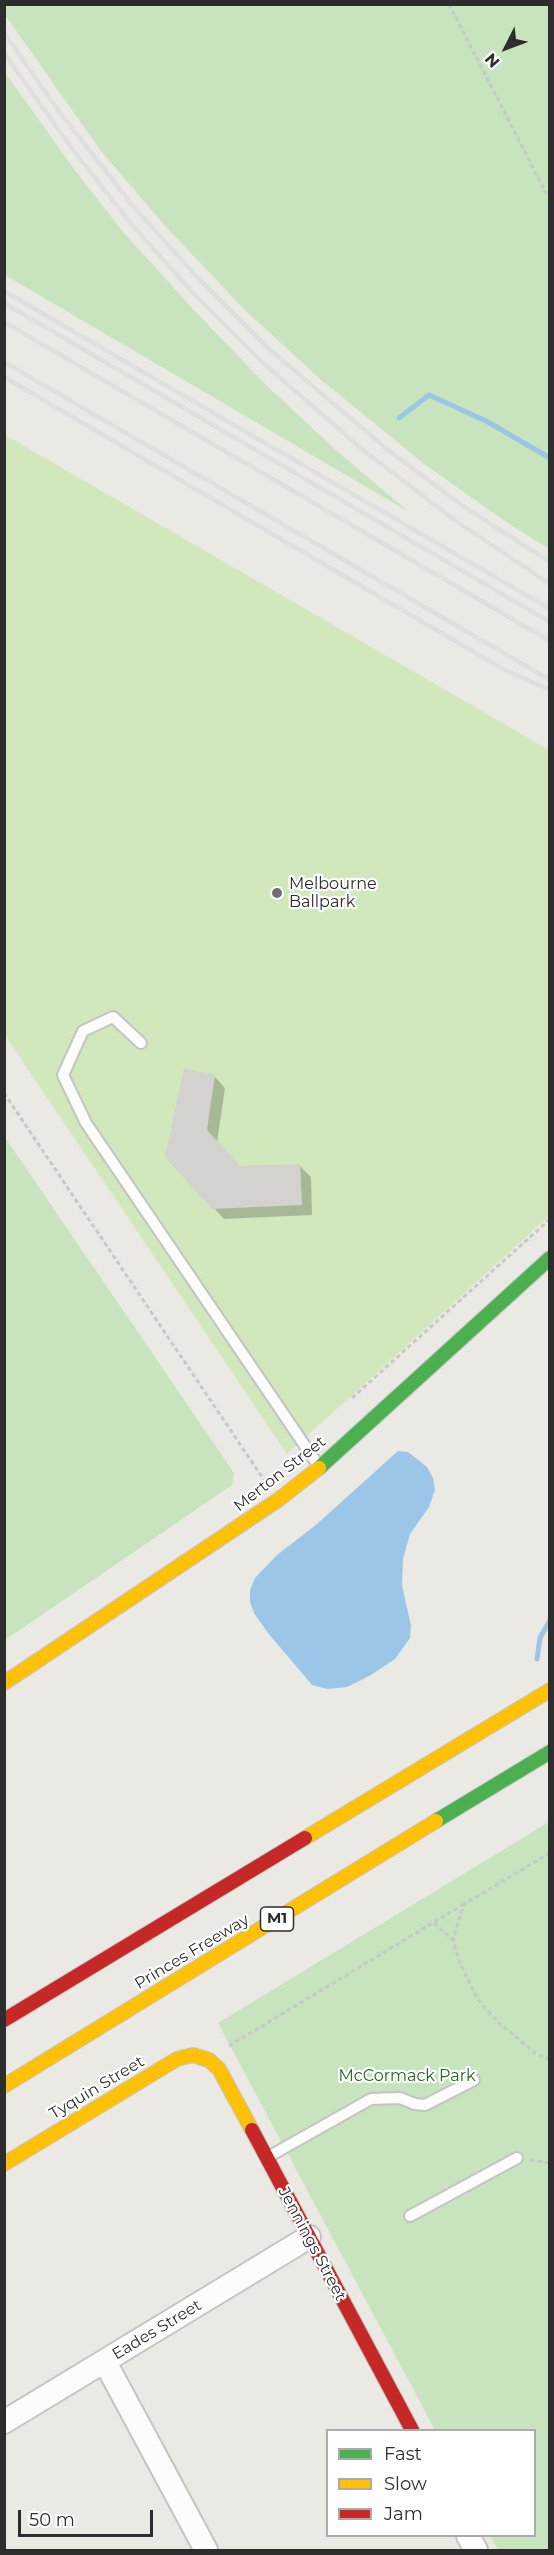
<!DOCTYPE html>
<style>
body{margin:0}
#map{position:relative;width:554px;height:2555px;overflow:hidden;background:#eae9e3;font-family:Montserrat,sans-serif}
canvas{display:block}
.frame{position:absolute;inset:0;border:6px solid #2d2d2d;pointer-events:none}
.legend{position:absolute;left:326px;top:2429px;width:210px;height:108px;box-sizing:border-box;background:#fff;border:2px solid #ababab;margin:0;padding:8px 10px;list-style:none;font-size:18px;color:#2d2d2d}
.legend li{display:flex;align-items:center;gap:12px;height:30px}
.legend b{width:30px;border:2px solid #ababab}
.north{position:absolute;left:476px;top:18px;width:60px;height:60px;-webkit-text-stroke:4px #fff;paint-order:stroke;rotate:228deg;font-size:16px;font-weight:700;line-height:24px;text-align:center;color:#2d2d2d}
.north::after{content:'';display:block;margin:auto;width:21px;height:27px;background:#2d2d2d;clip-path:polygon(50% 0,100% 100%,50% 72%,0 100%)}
.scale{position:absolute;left:18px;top:2510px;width:135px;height:27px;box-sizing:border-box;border:3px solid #2d2d2d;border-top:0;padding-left:8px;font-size:18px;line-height:21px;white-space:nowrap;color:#2d2d2d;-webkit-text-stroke:4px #fff;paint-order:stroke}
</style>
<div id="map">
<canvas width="554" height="2555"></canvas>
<div class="frame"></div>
<ul class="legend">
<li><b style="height:8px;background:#4caf50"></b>Fast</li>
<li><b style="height:8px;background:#ffc107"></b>Slow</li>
<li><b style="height:8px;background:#c62828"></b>Jam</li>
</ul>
<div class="north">N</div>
<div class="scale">50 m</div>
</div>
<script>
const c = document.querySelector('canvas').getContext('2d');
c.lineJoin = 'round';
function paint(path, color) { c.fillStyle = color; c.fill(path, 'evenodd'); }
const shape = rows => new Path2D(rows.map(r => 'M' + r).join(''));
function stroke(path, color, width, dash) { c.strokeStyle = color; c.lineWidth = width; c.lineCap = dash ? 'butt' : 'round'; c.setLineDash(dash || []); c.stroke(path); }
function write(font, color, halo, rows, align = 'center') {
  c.font = font + ' Montserrat,sans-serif'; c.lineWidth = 4.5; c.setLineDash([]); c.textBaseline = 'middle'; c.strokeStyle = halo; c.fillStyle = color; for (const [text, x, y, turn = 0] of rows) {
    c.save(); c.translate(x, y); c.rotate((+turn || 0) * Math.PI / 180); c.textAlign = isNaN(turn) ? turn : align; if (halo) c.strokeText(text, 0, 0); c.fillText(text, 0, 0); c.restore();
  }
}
paint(shape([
 [4,5,548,5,549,549,509,524,423,463,319,378,246,311,166,227,101,151,5,15],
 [4,71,74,169,123,232,192,308,263,382,338,452,409,512,5,275],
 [4,1136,234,1473,232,1485,5,1640],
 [549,1822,549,2550,498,2550,490,2536,534,2536,534,2430,435,2430,218,2023]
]), '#c7e4be');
paint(shape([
 [5,435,549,750,549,1216,287,1454,5,1035]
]), '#d0e8bc');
paint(shape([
 [398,1451,408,1452,427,1467,433,1478,435,1490,429,1507,410,1534,403,1559,402,1585,411,1626,410,1638,395,1659,371,1675,347,1687,327,1689,312,1685,268,1633,254,1613,250,1602,250,1590,255,1578,277,1555,317,1524]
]), '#9bc6e7');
paint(shape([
 [215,1077,225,1088,217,1142,240,1168,300,1166,311,1177,312,1215,224,1219,167,1156]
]), '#0003');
stroke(shape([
 [399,418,429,395,486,421,550,458],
 [537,1659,540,1638,550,1620]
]), '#9bc6e7', 5);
paint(shape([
 [184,1068,215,1075,207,1130,240,1166,300,1164,302,1205,212,1209,165,1157]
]), '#d3d2ce');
const lane = shape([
 [141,1043,113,1017,83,1031,63,1075,86,1123,318,1465],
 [268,2157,371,2099,400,2098,415,2104,425,2105,474,2080],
 [410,2216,517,2158]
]);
const street = shape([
 [105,2362,206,2550],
 [4,2422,309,2237],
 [468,2536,476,2550]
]);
const fast = shape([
 [319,1468,550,1258],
 [436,1821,550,1752]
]);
const slow = shape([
 [4,1683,278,1500,319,1468],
 [305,1838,550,1690],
 [4,2086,436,1821],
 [4,2164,177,2059,193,2055,209,2060,219,2069,252,2130]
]);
const jam = shape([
 [4,2020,305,1838],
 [252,2130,412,2430]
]);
stroke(lane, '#c4c4c3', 14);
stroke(street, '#c4c4c3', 26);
stroke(fast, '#c4c4c3', 16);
stroke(slow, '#c4c4c3', 16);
stroke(jam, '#c4c4c3', 16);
stroke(shape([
 [449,4,550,201],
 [4,1093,264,1480],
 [352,1398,550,1219],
 [550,1853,464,1904,453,1940,460,1963,478,2000,500,2024,535,2053,550,2060],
 [434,1923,453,1940],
 [229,2046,464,1904],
 [530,2160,550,2163]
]), '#c8c8c8', 3, [4.5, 3]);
stroke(lane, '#fcfcfb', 10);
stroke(street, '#fcfcfb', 22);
stroke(fast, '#4caf50', 14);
stroke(slow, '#ffc107', 14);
stroke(jam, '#c62828', 14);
stroke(shape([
 [4,33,58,110,133,206,196,276,268,348,388,450,463,506,550,562],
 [4,53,73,150,132,225,194,294,264,364,363,450,456,521,550,584],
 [4,291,550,609],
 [4,303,550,622],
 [4,322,550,641],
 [4,362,550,680],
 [4,377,503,669,550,690]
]), '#dfdfe0', 4.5);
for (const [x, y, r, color] of [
 [277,893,6,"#6f6f6d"]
]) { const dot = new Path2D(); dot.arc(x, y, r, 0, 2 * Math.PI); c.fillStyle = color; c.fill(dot); stroke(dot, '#fff', 2); }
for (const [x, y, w] of [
 [277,1919,33]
]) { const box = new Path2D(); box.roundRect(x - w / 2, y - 12, w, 24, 4.5); c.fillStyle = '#fff'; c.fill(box); stroke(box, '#2d2d2d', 1.5); }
write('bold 15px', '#2d2d2d', null, [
 ["M1",277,1919]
]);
write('16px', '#2d2d2d', '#fff', [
 ["Melbourne",289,884],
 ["Ballpark",289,902]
], 'left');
write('16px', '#2d2d2d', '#fff', [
 ["Merton Street",280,1474,-38],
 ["Princes Freeway",192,1952,-31],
 ["Tyquin Street",97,2088,-31],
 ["Jennings Street",312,2244,62],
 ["Eades Street",157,2330,-31]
]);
write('16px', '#21671f', '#fff', [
 ["McCormack Park",407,2076]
]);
</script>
